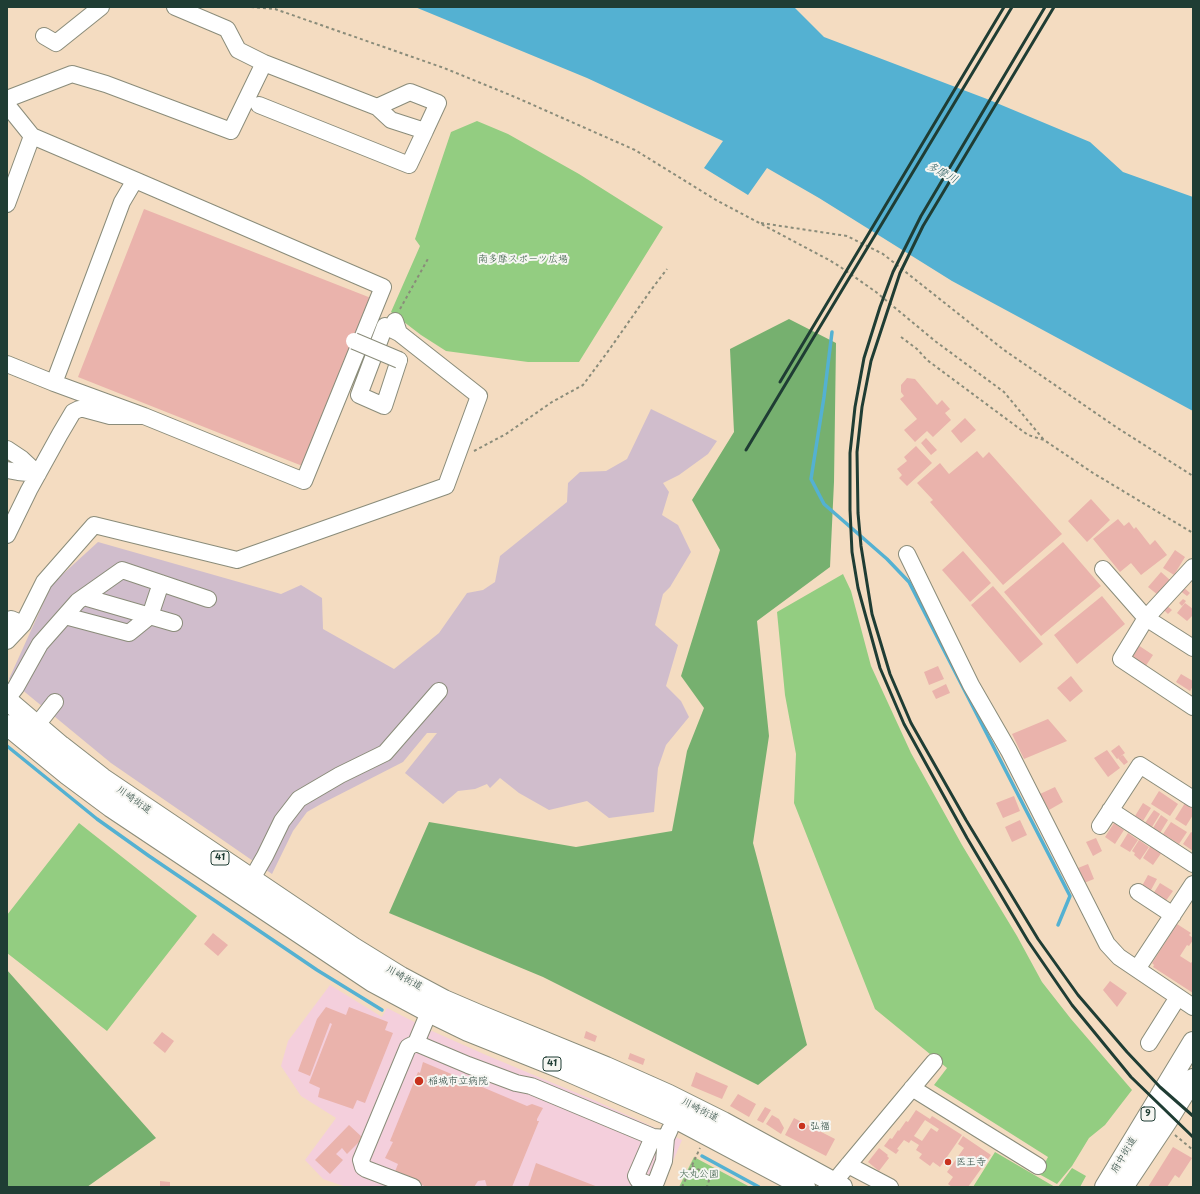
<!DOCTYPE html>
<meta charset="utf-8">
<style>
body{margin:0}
#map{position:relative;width:1200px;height:1194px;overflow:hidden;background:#f4dcc1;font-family:"Playpen Sans",sans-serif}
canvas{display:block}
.frame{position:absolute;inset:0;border:8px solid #1f3d34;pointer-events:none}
</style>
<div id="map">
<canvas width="1200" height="1194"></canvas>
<div class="frame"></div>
</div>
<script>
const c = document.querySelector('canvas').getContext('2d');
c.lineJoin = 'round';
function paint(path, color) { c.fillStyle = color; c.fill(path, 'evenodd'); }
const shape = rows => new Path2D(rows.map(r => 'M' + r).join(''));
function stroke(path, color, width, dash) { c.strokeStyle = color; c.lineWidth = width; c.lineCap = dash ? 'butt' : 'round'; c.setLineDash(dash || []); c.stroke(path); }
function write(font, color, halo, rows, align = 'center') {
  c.font = font + ' "Playpen Sans","Klee One",sans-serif'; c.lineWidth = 4; c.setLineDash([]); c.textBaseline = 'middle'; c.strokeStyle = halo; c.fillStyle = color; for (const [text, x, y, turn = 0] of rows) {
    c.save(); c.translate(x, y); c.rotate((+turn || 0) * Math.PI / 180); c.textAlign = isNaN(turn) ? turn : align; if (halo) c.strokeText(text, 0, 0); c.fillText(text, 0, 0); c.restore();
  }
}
paint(shape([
 [330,985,382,1017,387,1008,432,1031,486,1055,596,1101,682,1140,662,1187,346,1187,323,1179,305,1160,336,1118,301,1096,281,1066,288,1041]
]), '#f4cfdc');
paint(shape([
 [651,409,717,441,708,454,679,475,663,483,669,492,662,515,678,525,691,552,670,587,663,594,655,625,678,645,666,686,681,701,689,717,666,745,658,768,654,812,609,818,587,801,549,810,519,793,500,778,490,788,487,784,475,789,458,791,443,804,405,773,437,733,427,733,403,762,321,804,307,812,293,831,272,874,111,763,9,679,52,584,98,542,281,594,301,585,322,598,323,629,394,669,439,633,467,593,483,590,495,582,500,556,567,502,568,483,580,472,606,471,627,459]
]), '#d0bdcc');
paint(shape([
 [477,121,508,134,579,174,663,227,579,362,528,362,446,351,421,335,391,312,420,246,415,239,451,132],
 [843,574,851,591,871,666,911,753,962,845,1017,936,1042,982,1071,1019,1132,1090,1105,1125,1089,1138,1072,1166,1057,1184,1039,1174,1048,1157,934,1085,947,1068,875,1009,794,803,796,754,785,695,777,612],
 [79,823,197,916,107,1031,7,953,7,915],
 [995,1152,1055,1187,973,1187],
 [694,1157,750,1187,679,1187],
 [1072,1168,1086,1176,1080,1187,1058,1187]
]), '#93cd81');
paint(shape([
 [789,319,836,343,834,482,830,567,757,621,769,736,753,843,807,1045,758,1085,543,977,389,913,429,822,576,847,672,831,687,751,704,708,681,676,720,550,692,500,734,432,730,349],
 [7,970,156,1138,87,1187,7,1187]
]), '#76b06f');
paint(shape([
 [415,7,794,7,824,37,987,99,1090,142,1123,172,1193,197,1193,411,952,281,819,198,767,168,748,195,704,168,723,141,587,78]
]), '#54b1d2');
stroke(shape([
 [832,332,824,397,811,479,824,504,887,559,909,582,1070,896,1058,925],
 [7,746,97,819,149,856,317,970,382,1010],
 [702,1156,759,1187]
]), '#54b1d2', 3.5);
paint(shape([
 [144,209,371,298,305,467,78,377],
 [907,378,915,379,937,405,942,400,950,409,945,413,951,420,933,437,927,431,915,442,904,430,917,419,900,399,904,396,901,392,901,385],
 [965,418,976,430,961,443,951,431],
 [926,438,937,450,931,455,921,443],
 [916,446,932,463,907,486,899,478,902,475,897,469,907,461,904,457],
 [977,451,983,458,989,452,1062,534,1003,585,930,502,933,500,917,483,940,463,949,474],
 [1091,499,1110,520,1087,542,1068,521],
 [1118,519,1124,526,1129,522,1134,529,1136,527,1150,545,1155,540,1167,555,1141,575,1131,563,1120,572,1093,539],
 [1063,542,1101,586,1041,636,1004,592],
 [1175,550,1185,557,1174,575,1163,568],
 [963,551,991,583,970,602,942,570],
 [1161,572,1170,580,1158,595,1148,587],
 [993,586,1043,644,1020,663,971,605],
 [1182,586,1190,593,1187,596,1179,590],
 [1102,596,1125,624,1077,664,1054,635],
 [1183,599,1186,601,1182,606,1179,603],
 [1185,603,1193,609,1193,615,1187,621,1177,613],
 [1166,605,1172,610,1168,614,1163,609],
 [1138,645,1153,655,1145,667,1131,657],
 [938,666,944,679,929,685,924,672],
 [1181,674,1193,681,1193,686,1190,691,1176,682],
 [1071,676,1083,691,1070,702,1057,688],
 [946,684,950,693,936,699,932,691],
 [1048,719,1067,741,1024,759,1012,734],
 [1119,745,1125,753,1117,759,1111,751],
 [1107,750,1120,768,1108,777,1094,758],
 [1123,755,1128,762,1124,765,1118,758],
 [1055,787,1063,802,1049,810,1040,794],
 [1159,791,1178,804,1170,816,1151,804],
 [1014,796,1020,811,1003,818,996,803],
 [1143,803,1151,808,1143,821,1135,816],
 [1185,803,1193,809,1193,815,1186,826,1175,819],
 [1154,810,1160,814,1152,827,1145,823],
 [1161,815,1168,820,1160,833,1153,828],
 [1020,820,1027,835,1012,842,1005,827],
 [1171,822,1187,832,1179,844,1163,834],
 [1114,823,1124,830,1115,844,1105,837],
 [1191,832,1193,833,1193,851,1183,844],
 [1128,833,1138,840,1130,852,1120,846],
 [1096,838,1102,851,1093,856,1086,842],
 [1139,840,1149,847,1140,860,1134,855,1135,853,1132,851],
 [1151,845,1162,852,1153,865,1143,858],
 [1088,864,1094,879,1084,883,1078,868],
 [1148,875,1157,879,1151,890,1142,886],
 [1160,883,1173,891,1165,902,1153,894],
 [1177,924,1191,933,1189,935,1193,938,1193,940,1189,946,1187,945,1180,956,1191,963,1193,960,1193,993,1153,967,1154,965,1152,963],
 [213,933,228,945,218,956,204,944],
 [1110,981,1127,993,1117,1007,1103,990],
 [326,1007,346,1015,349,1007,388,1022,385,1030,393,1033,365,1103,357,1100,353,1109,318,1097,320,1088,309,1083,332,1024,330,1023,310,1076,298,1071,317,1019],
 [586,1031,597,1036,595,1042,584,1038],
 [162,1032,174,1041,165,1053,153,1043],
 [630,1053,645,1059,643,1065,628,1059],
 [423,1062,527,1106,532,1104,543,1108,537,1119,537,1121,539,1121,512,1187,487,1187,485,1180,478,1181,474,1187,427,1187,394,1174,398,1164,385,1158,393,1142,390,1141,418,1072,420,1073],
 [696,1072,728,1086,722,1099,691,1086],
 [738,1094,756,1104,749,1117,730,1106],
 [765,1107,771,1110,763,1123,757,1120],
 [916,1110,930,1119,932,1116,962,1135,940,1167,933,1162,930,1166,919,1158,922,1154,916,1150,919,1145,911,1140,909,1143,904,1140,897,1149,899,1150,896,1154,884,1146,890,1138,892,1139,898,1130,899,1131,906,1121,908,1122],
 [925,1120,939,1129,937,1132,931,1128,922,1141,914,1136],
 [772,1115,779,1119,784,1128,781,1134,766,1124],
 [794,1118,835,1139,826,1156,785,1135],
 [349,1125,363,1138,347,1154,342,1148,336,1154,343,1160,330,1174,315,1160],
 [963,1136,991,1155,968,1187,952,1187,948,1184,953,1177,947,1172,964,1148,958,1144],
 [1173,1147,1192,1158,1179,1178,1175,1175,1167,1187,1148,1187],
 [879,1148,888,1155,887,1156,889,1158,879,1171,868,1162],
 [536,1163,598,1187,528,1187],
 [160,1181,170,1182,170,1187,160,1187]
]), '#eab3ac');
const minor = shape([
 [175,7,227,29,238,50,264,63],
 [44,36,56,43,101,7],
 [7,99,72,74,106,84,231,131,264,63,377,107,391,120,425,131,438,103,410,92,377,107],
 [7,105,32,136,7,204],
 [259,105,409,165,425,131],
 [32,136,135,180],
 [399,360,384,406,359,395,385,326,399,333],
 [7,364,54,383],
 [7,449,22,459,38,474],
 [7,470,18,472,38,474],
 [7,535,29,490,60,434,73,412,79,409,84,409,110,416,144,416,304,481,383,287,135,180,122,202,54,383,144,416],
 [907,554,971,685,1009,751,1107,944,1119,957,1193,1007],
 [1193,567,1146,618,1121,659,1193,707],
 [1103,569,1146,618,1193,648],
 [84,597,174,623],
 [65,616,129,633,150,616,161,583],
 [7,622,11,619,23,624],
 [7,641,23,624,44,582,94,525,237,560,446,486,479,396,399,333,395,321],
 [7,699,16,687,40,644,78,601,122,570,208,599],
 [29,735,55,702],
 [1110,810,1193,864],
 [1100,826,1140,765,1193,799],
 [246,889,265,856,282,821,299,799,340,775,385,753,439,691],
 [1138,892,1173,915],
 [1137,969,1193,884],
 [416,1043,468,1065,516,1083,531,1086,653,1137,666,1138],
 [1149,1043,1178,997],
 [912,1088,1038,1166],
 [653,1137,636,1176,638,1180,650,1185,656,1182,664,1161,666,1138,670,1129],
 [848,1165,890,1187],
 [834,1182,934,1062],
 [413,1187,366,1169,363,1167,361,1160,408,1047,416,1043,429,1012,438,1005]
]);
const major = shape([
 [7,700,61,746,102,778,354,948,401,977,444,1000,479,1015,606,1067,669,1095,723,1122,842,1187],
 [7,725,68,775,111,807,373,982,429,1012,468,1031,563,1069,675,1118,805,1187],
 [1105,1187,1193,1042],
 [1123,1187,1167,1121,1193,1079]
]);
stroke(minor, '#8a8c7a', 18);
stroke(major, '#8a8c7a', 22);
stroke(shape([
 [251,7,275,9,444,68,515,97,635,150,716,200,829,260,839,266,876,292,935,341,1004,392,1044,440],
 [761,223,847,236,883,254,1004,350,1116,427,1193,476],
 [400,309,429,257],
 [901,337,917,349,927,360,1028,435,1044,440,1093,473,1193,533],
 [474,451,506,434,552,402,583,385,609,350,651,290,667,269],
 [1175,1135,1193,1150],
 [692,1166,707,1174,710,1177,707,1187],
 [682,1187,700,1148]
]), '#8a8c7a', 2, [3, 3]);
stroke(minor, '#fff', 16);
stroke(major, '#fff', 20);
stroke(shape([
 [1045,7,921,216,893,272,880,307,864,358,855,407,850,453,850,510,852,552,858,588,880,668,904,724,967,838,1028,941,1072,1005,1131,1077,1193,1137],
 [1054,7,923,226,900,273,871,361,862,407,857,452,858,513,861,546,872,614,890,674,911,723,966,820,1038,939,1078,995,1127,1052,1160,1087,1193,1116],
 [780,382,1004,7],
 [746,450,1012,7]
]), '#1f3d34', 3);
const minorBridge = shape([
 [354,341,399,360]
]);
stroke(minorBridge, '#8a8c7a', 18, []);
stroke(minorBridge, '#fff', 16);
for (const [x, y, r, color] of [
 [419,1081,5,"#c8321e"],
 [802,1126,4,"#c8321e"],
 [948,1162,4,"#c8321e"]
]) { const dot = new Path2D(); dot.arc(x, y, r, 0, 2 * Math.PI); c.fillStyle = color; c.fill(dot); stroke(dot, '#f6f6f2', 1.5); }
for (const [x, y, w] of [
 [220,858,18],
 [552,1064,18],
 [1148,1114,14]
]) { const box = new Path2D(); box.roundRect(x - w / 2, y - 7, w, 14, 3); c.fillStyle = '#f6f6f2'; c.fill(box); stroke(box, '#1f3d34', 1); }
write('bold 9px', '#1f3d34', null, [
 ["41",220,858],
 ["41",552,1064],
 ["9",1148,1114]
]);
write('10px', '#365a43', '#f6f6f2', [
 ["南多摩スポーツ広場",523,259],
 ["大丸公園",699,1174]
]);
write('10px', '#1f3d34', '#f6f6f2', [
 ["川崎街道",134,800,35],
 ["川崎街道",404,978,29],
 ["川崎街道",700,1110,27],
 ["府中街道",1124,1155,-59]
]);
write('10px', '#1f3d34', '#f6f6f2', [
 ["稲城市立病院",428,1081],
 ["弘福",810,1126],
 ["医王寺",956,1162]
], 'left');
write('italic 11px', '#2f6063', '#f6f6f2', [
 ["多摩川",942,173,28]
]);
</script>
